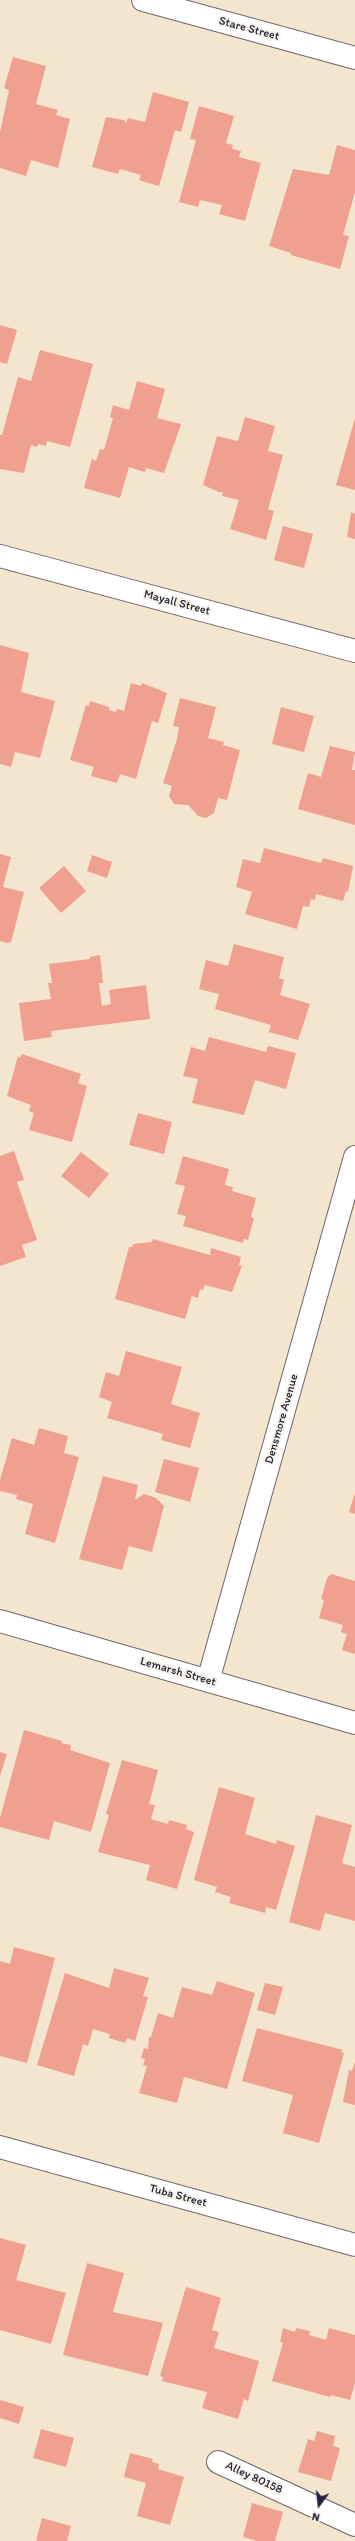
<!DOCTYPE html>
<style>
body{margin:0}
#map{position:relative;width:355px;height:2541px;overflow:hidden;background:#f4e5ce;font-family:Itim,sans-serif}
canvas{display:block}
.north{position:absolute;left:299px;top:2485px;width:40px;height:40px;-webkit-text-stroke:3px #f7f3e8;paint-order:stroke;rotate:195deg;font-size:11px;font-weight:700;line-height:16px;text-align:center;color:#22223b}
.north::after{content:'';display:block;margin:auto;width:14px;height:18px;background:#22223b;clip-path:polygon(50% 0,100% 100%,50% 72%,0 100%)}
</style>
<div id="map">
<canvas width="355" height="2541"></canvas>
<div class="north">N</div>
</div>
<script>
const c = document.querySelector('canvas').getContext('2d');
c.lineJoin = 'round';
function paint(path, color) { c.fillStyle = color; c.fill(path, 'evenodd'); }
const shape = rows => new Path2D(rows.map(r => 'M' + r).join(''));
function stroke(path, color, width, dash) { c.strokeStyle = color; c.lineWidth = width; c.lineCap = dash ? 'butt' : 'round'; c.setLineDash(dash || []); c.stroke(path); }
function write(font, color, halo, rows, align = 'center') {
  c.font = font + ' Itim,sans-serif'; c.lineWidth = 4; c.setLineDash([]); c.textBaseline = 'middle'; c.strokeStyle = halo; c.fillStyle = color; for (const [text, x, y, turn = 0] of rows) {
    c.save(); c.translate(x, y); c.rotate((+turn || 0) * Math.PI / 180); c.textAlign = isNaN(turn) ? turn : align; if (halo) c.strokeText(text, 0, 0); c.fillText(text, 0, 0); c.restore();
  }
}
paint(shape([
 [13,57,46,66,36,104,58,110,56,115,70,119,58,168,31,160,26,176,0,168,0,132,9,90,4,88],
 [153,92,189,102,181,132,175,130,159,186,139,180,141,175,120,169,118,174,92,167,106,117,124,120,126,123,128,118,145,122],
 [199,106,234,116,226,143,233,145,232,149,241,151,239,157,261,163,245,221,219,214,222,205,200,200,198,207,179,202,196,140,190,139],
 [337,145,355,150,355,192,343,235,349,236,340,269,291,255,291,253,269,246,293,169,329,175],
 [0,325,17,330,7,364,0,362],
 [40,350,93,364,70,447,47,441,46,446,38,444,37,447,31,445,24,473,0,469,0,435,2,435,18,377,31,381],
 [137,381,165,389,157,418,181,424,164,473,146,468,145,472,129,467,120,498,84,488,92,459,96,461,100,449,104,450,113,418,110,417,113,405,129,410],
 [245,417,275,426,268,451,283,455,268,509,274,511,266,540,230,529,239,500,222,496,223,492,219,492,203,485,217,436,238,441],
 [355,418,355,490,336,485],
 [351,512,355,514,355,539,347,537],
 [283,526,313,534,304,568,274,560],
 [0,645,29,653,21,692,55,701,40,758,15,752,11,767,0,764],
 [131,683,141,686,142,683,167,693,158,723,152,721,136,779,120,774,117,783,91,776,94,767,70,760,86,705,89,706,90,701,109,707,109,710,116,712,117,709,124,711],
 [180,698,216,707,208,738,224,742,223,745,240,750,227,800,218,798,214,813,206,818,198,816,188,805,174,804,169,796,172,786,163,783,177,739,179,727,173,726],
 [281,707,314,716,304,752,272,744],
 [330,746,355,752,352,770,355,770,355,825,298,809,308,773,321,777],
 [264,848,321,863,323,858,353,866,348,892,346,891,343,901,316,894,315,900,311,899,309,907,303,906,297,929,245,914,252,892,236,887,243,859,260,863],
 [0,854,11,857,3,887,24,892,11,942,7,943,0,941],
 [92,855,112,862,107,878,87,871],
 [64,866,86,891,61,913,39,888],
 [234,944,284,957,279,978,284,980,280,995,310,1004,298,1040,269,1032,271,1025,215,1009,219,994,199,989,206,960,228,966],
 [100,955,103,983,99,983,102,1006,111,1004,109,990,146,985,150,1019,51,1031,52,1037,24,1041,19,1003,51,999,48,983,52,983,49,964,90,959,90,957],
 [209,1037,266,1052,268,1046,296,1053,286,1089,255,1080,244,1115,192,1103,198,1079,183,1076,191,1047,205,1051],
 [22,1054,81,1074,78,1083,87,1086,72,1142,29,1130,34,1113,29,1111,31,1105,7,1096,18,1056,20,1058],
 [138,1113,172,1122,164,1154,129,1145],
 [14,1151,24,1180,17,1182,37,1240,22,1245,26,1257,0,1266,0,1156],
 [81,1152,109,1174,89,1198,61,1176],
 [183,1156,229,1169,225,1185,233,1187,232,1191,256,1198,251,1217,254,1218,248,1240,244,1239,243,1243,183,1226,186,1216,177,1214,185,1186,175,1184],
 [153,1239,210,1255,211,1248,241,1257,239,1265,242,1266,232,1292,205,1285,203,1290,200,1289,198,1298,192,1296,185,1319,115,1299,129,1247,132,1247,133,1244,152,1242],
 [126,1351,182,1367,171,1404,200,1413,190,1448,161,1440,163,1434,107,1418,112,1402,99,1397,106,1372,119,1376],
 [39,1428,68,1436,64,1453,79,1457,55,1543,25,1534,33,1504,16,1499,17,1495,0,1491,0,1480,12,1438,34,1445],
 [164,1459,199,1468,190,1502,155,1492],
 [103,1476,138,1485,135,1500,144,1494,156,1498,164,1506,152,1552,129,1546,122,1570,79,1559],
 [355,1493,355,1514,349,1512],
 [331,1574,355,1581,355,1654,342,1650,347,1634,341,1632,343,1625,319,1618,324,1600,321,1599,327,1578],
 [24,1730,62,1741,61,1743,71,1745,70,1750,110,1763,91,1832,54,1821,49,1840,0,1827,0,1818],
 [0,1752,7,1754,0,1776],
 [122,1760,158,1770,149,1804,155,1805,151,1819,168,1824,169,1820,187,1825,186,1829,194,1832,177,1889,146,1880,150,1865,98,1852,109,1815,106,1814],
 [219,1787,255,1798,245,1834,276,1844,277,1840,295,1846,276,1910,266,1907,265,1913,229,1903,231,1897,215,1892,217,1887,194,1880],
 [316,1815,352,1825,342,1863,355,1867,355,1921,325,1913,320,1931,289,1922],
 [14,1947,55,1958,27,2063,0,2056,0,1961,10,1964],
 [114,1968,149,1978,143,1996,148,1997,135,2041,127,2038,125,2043,109,2038,110,2034,93,2029,88,2046,83,2044,74,2076,37,2065,65,1973,109,1988],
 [217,1981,255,1993,227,2089,184,2077,177,2103,139,2093,147,2066,143,2065,145,2059,141,2058,144,2048,148,2049,149,2037,151,2037,158,2013,173,2018,182,1987,212,1995],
 [265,1983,283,1987,275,2015,257,2010],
 [257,2028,343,2050,341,2052,344,2053,319,2143,283,2133,293,2095,242,2081],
 [355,2062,355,2105,343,2102,349,2070,352,2071],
 [0,2238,26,2245,16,2280,66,2293,51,2344,0,2330],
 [87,2263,124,2273,113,2312,163,2323,148,2376,63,2355],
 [186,2287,221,2298,212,2330,219,2332,214,2348,259,2361,248,2401,244,2399,238,2419,202,2408,207,2392,162,2381,163,2377,160,2376],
 [283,2328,295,2332,296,2328,310,2331,309,2335,326,2340,329,2328,355,2335,355,2383,350,2400,331,2395,330,2397,272,2381,283,2343,280,2342],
 [0,2400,24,2407,19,2424,0,2418],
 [41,2429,74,2438,66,2467,33,2458],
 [317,2431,335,2436,333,2446,340,2448,331,2481,298,2472,308,2439,314,2441],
 [130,2453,153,2459,152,2462,159,2464,158,2469,184,2477,170,2525,137,2516,146,2483,124,2477],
 [252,2503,283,2512,275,2541,257,2541,243,2537],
 [42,2518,71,2526,67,2541,36,2541]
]), '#f0a08e');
const minor = shape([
 [143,0,355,58],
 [0,556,355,651],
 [0,1621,355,1723],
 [208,1681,355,1157],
 [0,2147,355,2245],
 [218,2462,355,2525]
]);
stroke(minor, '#6c666e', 24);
stroke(minor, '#fff', 22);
write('12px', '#22223b', '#f7f3e8', [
 ["Stare Street",249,29,15],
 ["Mayall Street",177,603,15],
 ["Densmore Avenue",282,1419,-74],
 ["Lemarsh Street",178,1672,16],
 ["Tuba Street",178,2196,15],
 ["Alley 80158",254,2478,25]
]);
</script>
